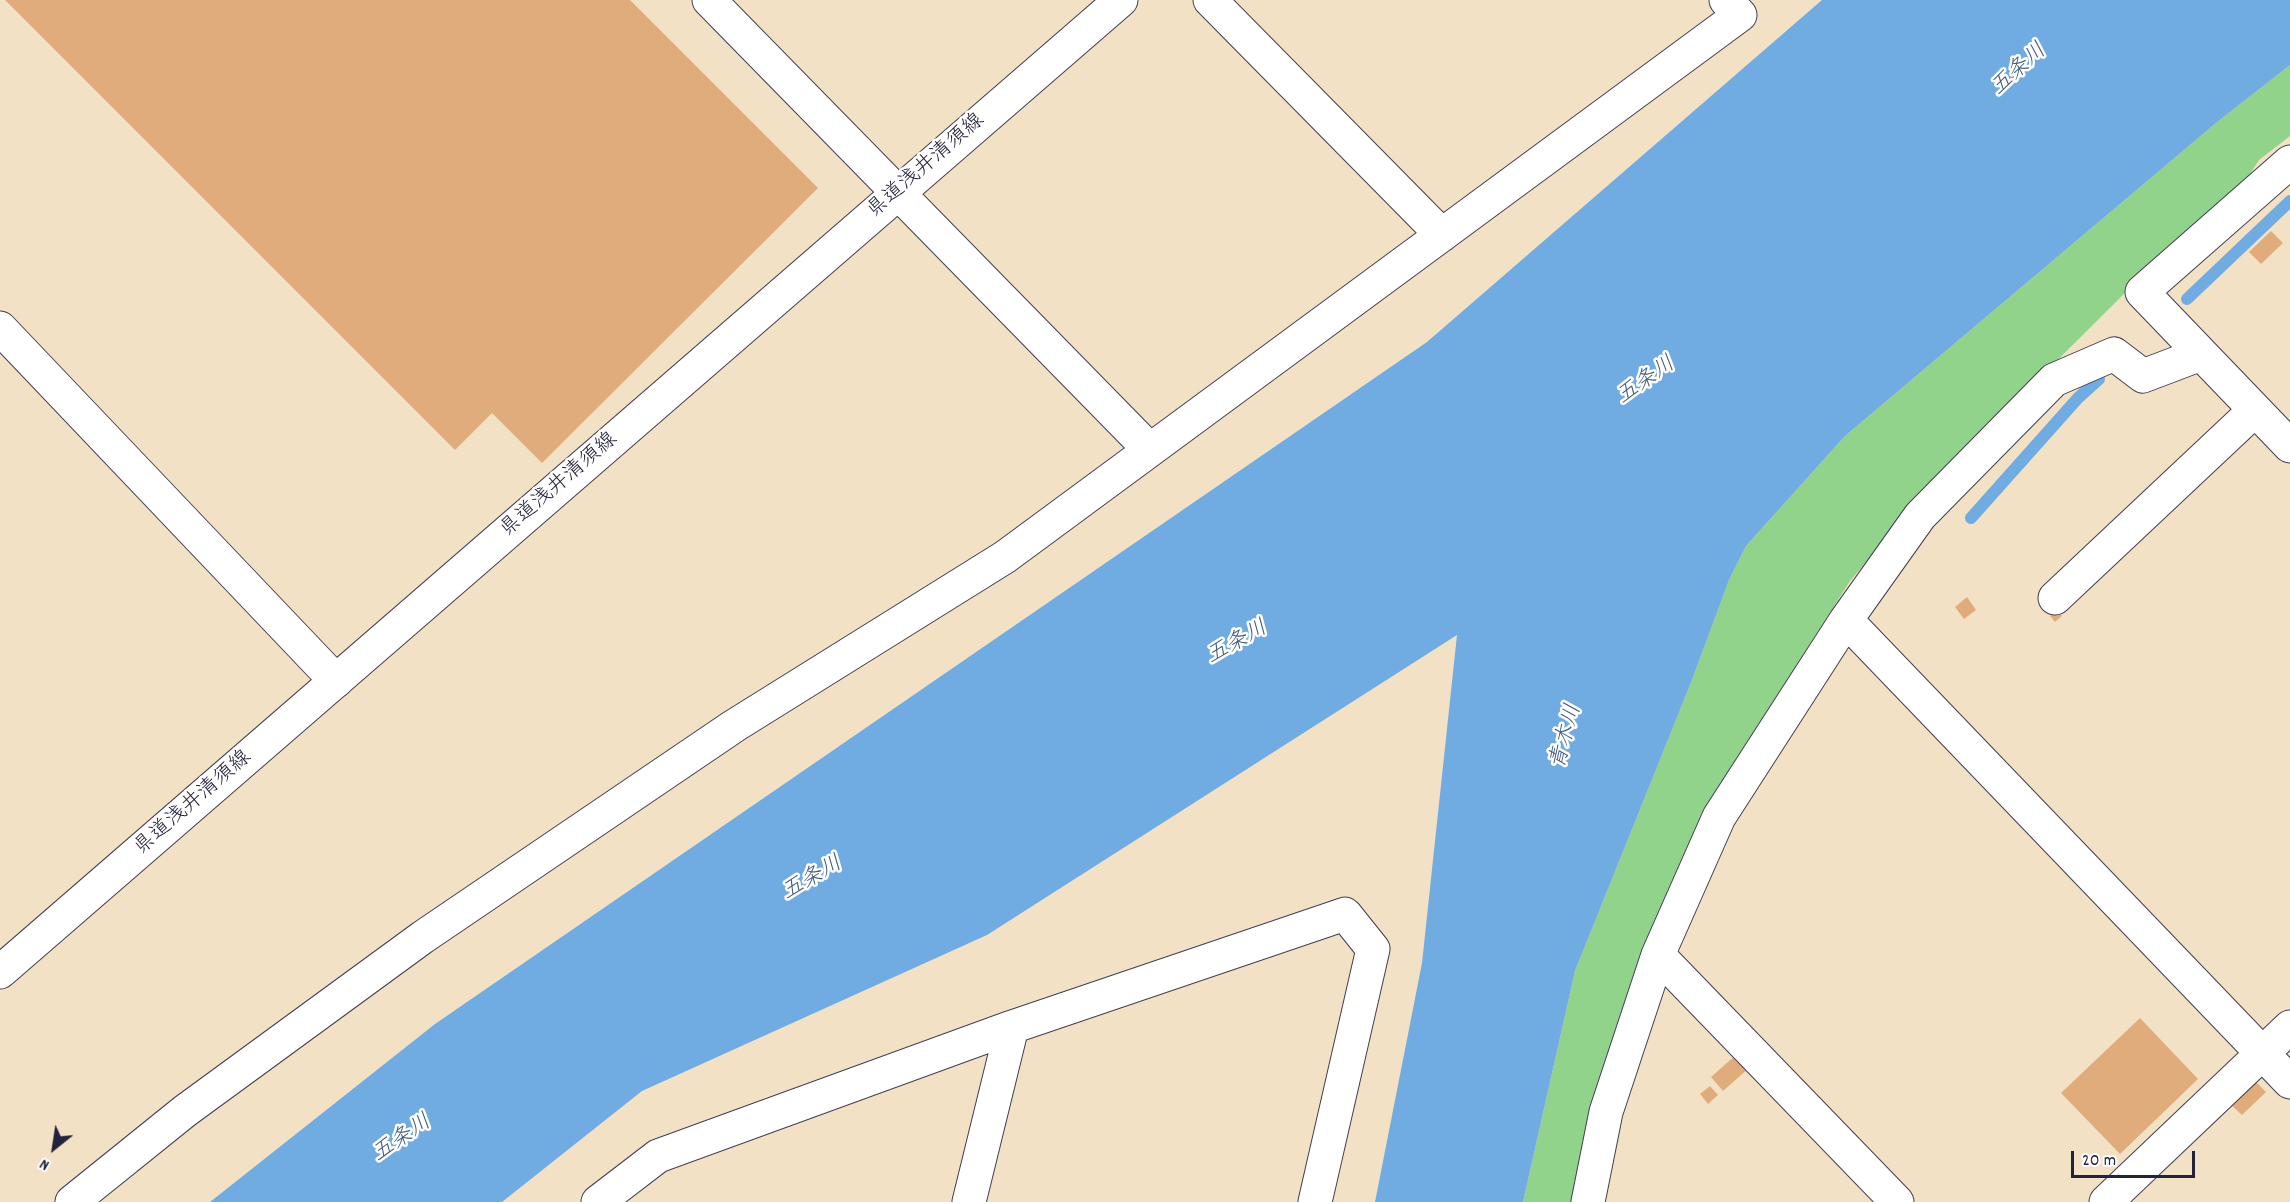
<!DOCTYPE html>
<meta charset="utf-8">
<style>
body{margin:0}
#map{position:relative;width:2290px;height:1202px;overflow:hidden;background:#f3e1c6;font-family:Dekko,sans-serif}
canvas{display:block}
.north{position:absolute;left:24px;top:1118px;width:60px;height:60px;-webkit-text-stroke:4px #fff;paint-order:stroke;rotate:210deg;font-size:16px;font-weight:700;line-height:24px;text-align:center;color:#22223b}
.north::after{content:'';display:block;margin:auto;width:21px;height:27px;background:#22223b;clip-path:polygon(50% 0,100% 100%,50% 72%,0 100%)}
.scale{position:absolute;left:2071px;top:1151px;width:124px;height:27px;box-sizing:border-box;border:3px solid #22223b;border-top:0;padding-left:8px;font-size:18px;line-height:21px;white-space:nowrap;color:#22223b;-webkit-text-stroke:4px #fff;paint-order:stroke}
</style>
<div id="map">
<canvas width="2290" height="1202"></canvas>
<div class="north">N</div>
<div class="scale">20 m</div>
</div>
<script>
const c = document.querySelector('canvas').getContext('2d');
c.lineJoin = 'round';
function paint(path, color) { c.fillStyle = color; c.fill(path, 'evenodd'); }
const shape = rows => new Path2D(rows.map(r => 'M' + r).join(''));
function stroke(path, color, width, dash) { c.strokeStyle = color; c.lineWidth = width; c.lineCap = dash ? 'butt' : 'round'; c.setLineDash(dash || []); c.stroke(path); }
function write(font, color, halo, rows, align = 'center') {
  c.font = font + ' Dekko,"Klee One",sans-serif'; c.lineWidth = 5; c.setLineDash([]); c.textBaseline = 'middle'; c.strokeStyle = halo; c.fillStyle = color; for (const [text, x, y, turn = 0] of rows) {
    c.save(); c.translate(x, y); c.rotate((+turn || 0) * Math.PI / 180); c.textAlign = isNaN(turn) ? turn : align; if (halo) c.strokeText(text, 0, 0); c.fillText(text, 0, 0); c.restore();
  }
}
paint(shape([
 [2290,65,2290,136,2259,160,2244,183,2144,274,1926,491,1850,581,1702,813,1639,961,1581,1202,1523,1202,1575,971,1692,680,1729,580,1746,546,1845,436,2216,123]
]), '#91d38a');
paint(shape([
 [1822,0,2290,0,2290,65,2216,123,1845,436,1746,546,1729,580,1692,680,1575,971,1523,1202,1375,1202,1422,963,1457,635,987,935,642,1091,502,1202,210,1202,435,1024,1427,342]
]), '#70ace1');
stroke(shape([
 [2187,299,2290,201],
 [1971,518,2078,398,2099,379]
]), '#70ace1', 12);
paint(shape([
 [5,0,630,0,818,188,542,463,492,413,455,450],
 [2271,231,2283,243,2261,264,2249,252],
 [1967,597,1976,610,1964,619,1955,607],
 [2057,610,2062,616,2055,622,2050,616],
 [2140,1018,2198,1079,2120,1154,2061,1093],
 [1737,1054,1749,1068,1723,1091,1711,1077],
 [2253,1079,2266,1092,2242,1115,2229,1103],
 [1710,1086,1718,1095,1708,1104,1700,1094]
]), '#e1ac7c');
const street = shape([
 [709,0,1150,450],
 [1210,0,1442,235],
 [2290,162,2142,292,2290,446],
 [0,328,336,681],
 [2055,598,2255,410],
 [1846,620,2290,1082],
 [1658,955,1897,1202],
 [72,1202,185,1111,423,937,734,726,1005,557,1740,15,1726,0],
 [598,1202,658,1156,1012,1027,1345,914,1373,949,1315,1202],
 [969,1202,1012,1027],
 [1588,1202,1606,1112,1658,955,1719,817,1846,620,1920,516,2054,380,2114,354,2143,376,2201,354],
 [2106,1202,2290,1027]
]);
const secondary = shape([
 [0,972,1121,0]
]);
stroke(street, '#413f50', 35);
stroke(secondary, '#413f50', 35);
stroke(street, '#fff', 33);
stroke(secondary, '#fff', 33);
write('21px', '#22223b', '#fff', [
 ["県道浅井清須線",927,167,-41],
 ["県道浅井清須線",560,486,-41],
 ["県道浅井清須線",194,804,-41]
]);
write('italic 22px', '#41597d', '#fff', [
 ["五条川",2020,71,-42],
 ["五条川",1647,382,-35],
 ["五条川",1238,644,-29],
 ["青木川",1568,737,-75],
 ["五条川",813,880,-30],
 ["五条川",403,1140,-34]
]);
</script>
